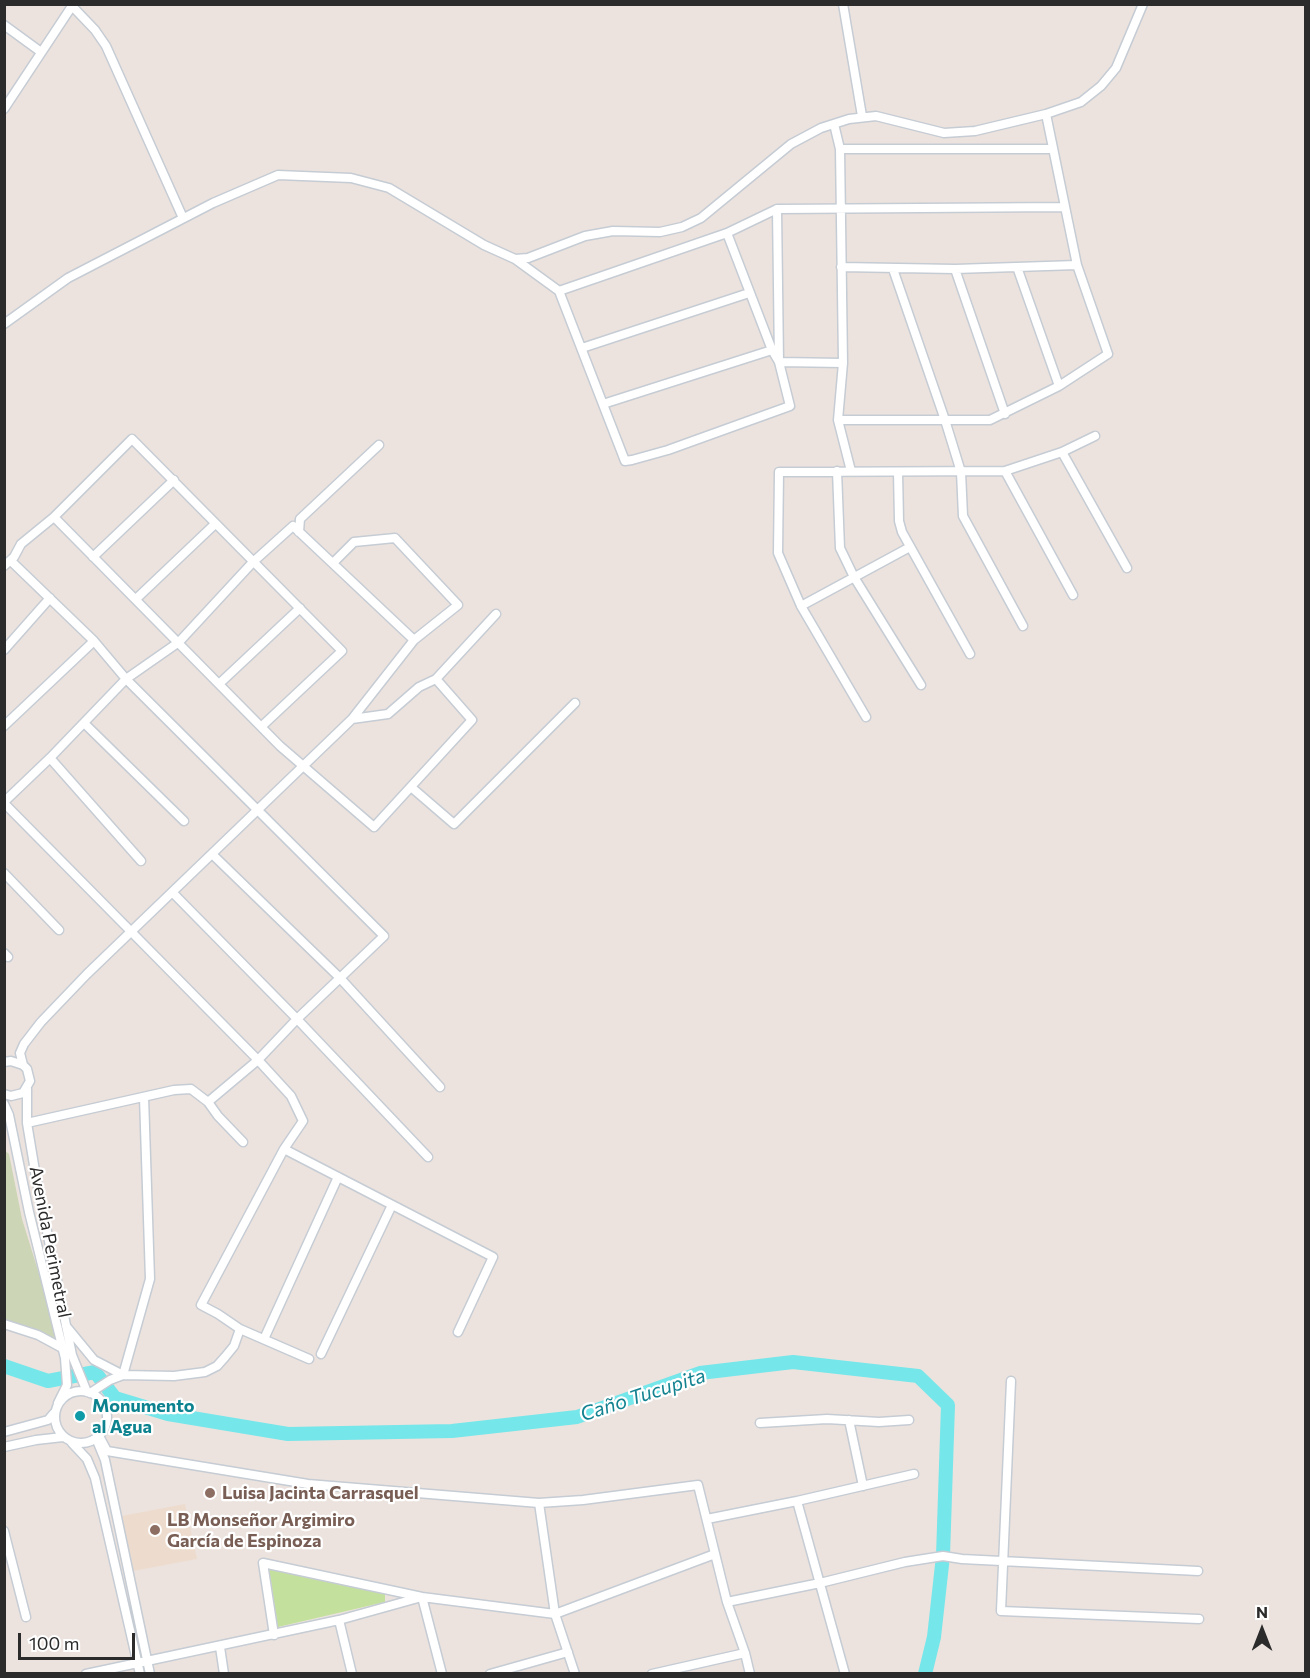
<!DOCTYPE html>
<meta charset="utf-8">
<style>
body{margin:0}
#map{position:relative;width:1310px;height:1678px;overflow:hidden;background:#ece3de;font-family:Commissioner,sans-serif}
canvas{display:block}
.frame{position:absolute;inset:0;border:6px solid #2b2b2b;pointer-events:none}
.north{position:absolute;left:1232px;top:1600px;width:60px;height:60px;-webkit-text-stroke:4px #fff;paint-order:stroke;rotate:0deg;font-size:16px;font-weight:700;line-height:24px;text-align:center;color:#2b2b2b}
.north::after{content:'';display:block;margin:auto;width:21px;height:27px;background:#2b2b2b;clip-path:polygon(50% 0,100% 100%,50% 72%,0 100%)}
.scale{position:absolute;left:18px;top:1633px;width:117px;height:27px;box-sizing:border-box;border:3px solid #2b2b2b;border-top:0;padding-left:8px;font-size:18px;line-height:21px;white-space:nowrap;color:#2b2b2b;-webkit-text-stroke:4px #fff;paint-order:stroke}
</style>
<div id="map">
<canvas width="1310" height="1678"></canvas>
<div class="frame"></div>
<div class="north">N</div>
<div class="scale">100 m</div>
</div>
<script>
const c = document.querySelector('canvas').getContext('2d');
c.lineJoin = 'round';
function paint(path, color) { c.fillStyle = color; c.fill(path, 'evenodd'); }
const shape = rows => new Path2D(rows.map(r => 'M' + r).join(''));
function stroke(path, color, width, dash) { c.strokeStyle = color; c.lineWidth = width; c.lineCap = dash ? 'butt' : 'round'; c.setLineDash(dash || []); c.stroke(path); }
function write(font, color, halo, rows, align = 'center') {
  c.font = font + ' Commissioner,sans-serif'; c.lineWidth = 4.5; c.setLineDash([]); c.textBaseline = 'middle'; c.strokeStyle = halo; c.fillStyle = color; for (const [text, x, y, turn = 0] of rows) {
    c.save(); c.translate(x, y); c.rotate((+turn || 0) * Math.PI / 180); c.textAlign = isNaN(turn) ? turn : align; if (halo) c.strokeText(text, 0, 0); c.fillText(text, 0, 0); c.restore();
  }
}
paint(shape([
 [185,1504,197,1559,128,1572,116,1517]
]), '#eddcce');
paint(shape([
 [269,1569,385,1593,385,1602,278,1627]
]), '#c3e19c');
paint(shape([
 [4,1150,9,1154,22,1219,62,1348,5,1324]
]), '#ccd5b5');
stroke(shape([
 [4,1366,48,1381,95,1372,115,1398,168,1414,288,1434,452,1431,577,1417,700,1373,793,1362,918,1376,948,1405,943,1556,934,1637,925,1674]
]), '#75e6ea', 14);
const minor = shape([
 [843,4,862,116],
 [4,25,41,52],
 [4,109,72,6,95,30,106,46,183,218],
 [834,124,840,149,843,363,838,420,851,471],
 [840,149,1053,149],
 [777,209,779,362,843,363],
 [515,259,559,291,625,461,632,460,668,450,790,406,779,362,772,350,727,233],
 [841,267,955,269,1077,265],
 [1017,267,1059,386],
 [893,269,945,420,961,472,963,516,1023,626],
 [955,269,1005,414],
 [559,291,727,233,777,209,1064,207],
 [4,324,68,278,213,203,278,175,351,178,389,188,484,245,515,259,528,258,585,236,613,231,660,232,682,227,701,218,791,144,821,128,849,119,876,116,944,133,975,131,1046,114,1081,102,1101,86,1116,68,1143,4],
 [582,348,749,293],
 [603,404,772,350],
 [838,420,990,420,1059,386,1108,354,1077,265,1046,114],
 [1062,452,1127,568],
 [837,471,840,548,854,577,921,685],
 [1005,471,1073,595],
 [898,472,899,521,902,532,970,654],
 [54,517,280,746,374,827,472,720,436,679],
 [299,532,300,519,379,445],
 [93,557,174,480],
 [11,561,94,641,126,679,384,936,297,1019,258,1060,208,1102],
 [333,563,354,542,395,538,458,605,414,640],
 [4,566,14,557,21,544,54,517,132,439,342,651,262,726],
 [136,599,215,524],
 [801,606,910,547],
 [4,650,50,598],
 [219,684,300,608],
 [866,717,801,606,778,553,779,472,1005,471,1062,452,1095,436],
 [84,723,184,821],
 [4,726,94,641],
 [50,758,141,861],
 [411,787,454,824,575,703],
 [4,802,50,758,126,679,179,642,253,562,293,526,414,640,352,719,388,714,419,687,436,679,496,614],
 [4,803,258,1060,291,1096,303,1121,284,1149,201,1305,218,1314,240,1329,309,1359],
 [212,854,340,978,440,1087],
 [4,873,59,930],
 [172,892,297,1019,428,1157],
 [4,953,8,957],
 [4,1062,11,1061,23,1065,27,1069,30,1081,23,1093,11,1096,4,1094],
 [23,1065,20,1053,24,1044,41,1022,87,974,352,719],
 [27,1089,27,1123,36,1177,72,1355,87,1392],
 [4,1104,9,1115,29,1212,65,1358,67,1385,58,1403],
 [27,1123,174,1090,191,1089,208,1102,218,1116,243,1142],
 [284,1149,493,1257,458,1332],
 [4,1324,38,1335,62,1348],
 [66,1326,94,1360,123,1375,150,1279,144,1097],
 [264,1339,338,1177],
 [321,1354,392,1205],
 [1011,1381,1001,1611,1199,1619],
 '55 1417a26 26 0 1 1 52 0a26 26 0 1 1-52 0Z',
 [90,1393,110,1380,123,1375,174,1376,205,1372,217,1366,225,1357,234,1346,240,1329],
 [849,1420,863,1486],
 [760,1423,827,1419,879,1422,909,1420],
 [4,1432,48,1420,54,1413],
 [99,1436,107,1451,308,1484,539,1503,583,1500,698,1485,727,1602,745,1653,750,1674],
 [72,1443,87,1459,95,1478,140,1674],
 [98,1443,105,1460,150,1674],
 [4,1447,36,1440,63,1437],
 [797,1501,845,1674],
 [539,1503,555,1614,575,1674],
 [707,1519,797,1501,914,1474],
 [4,1531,26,1617],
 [422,1597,442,1674],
 [727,1602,820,1583,905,1562,943,1556,962,1559,1198,1571],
 [339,1620,352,1674],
 [274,1635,263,1563,422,1597,555,1614,715,1554],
 [220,1647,224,1674],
 [86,1674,339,1620,418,1598],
 [490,1674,568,1652],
 [652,1674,745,1653]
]);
stroke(minor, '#c6ccd4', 11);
stroke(minor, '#fff', 8);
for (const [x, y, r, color] of [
 [80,1416,6,"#0f9aa8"],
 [210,1493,6,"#8d6e63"],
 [155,1530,6,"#8d6e63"]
]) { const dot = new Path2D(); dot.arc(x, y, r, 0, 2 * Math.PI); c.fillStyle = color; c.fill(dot); stroke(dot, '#fff', 2); }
write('18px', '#2b2b2b', '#fff', [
 ["Avenida Perimetral",50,1242,79]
]);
write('bold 18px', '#0d838f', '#fff', [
 ["Monumento",92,1406],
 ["al Agua",92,1427]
], 'left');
write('bold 18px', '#785e54', '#fff', [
 ["Luisa Jacinta Carrasquel",222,1493],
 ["LB Monseñor Argimiro",167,1520],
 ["García de Espinoza",167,1541]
], 'left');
write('italic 20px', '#138290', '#fff', [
 ["Caño Tucupita",643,1395,-18]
]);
</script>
